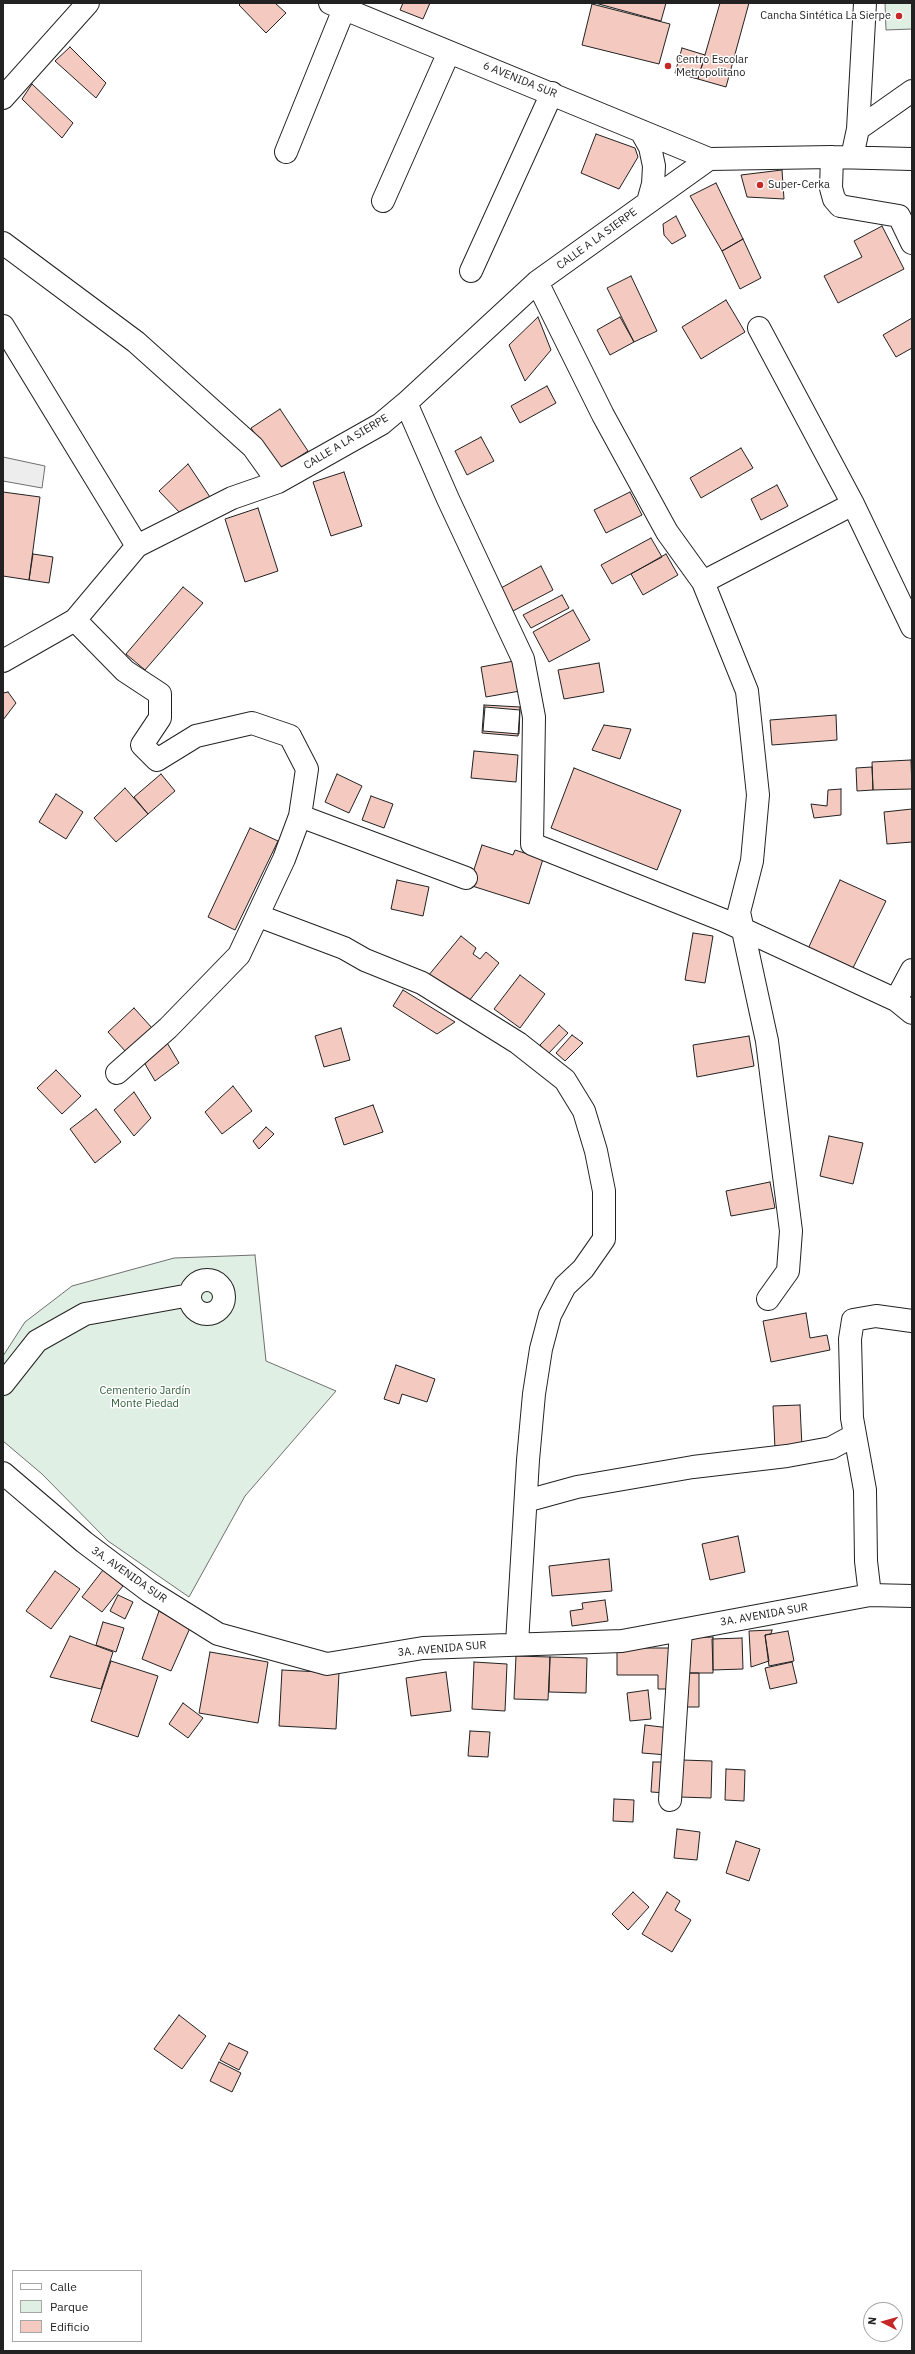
<!DOCTYPE html>
<meta charset="utf-8">
<style>
body{margin:0}
#map{position:relative;width:915px;height:2354px;overflow:hidden;background:#fff;font-family:"IBM Plex Sans",sans-serif}
canvas{display:block}
.frame{position:absolute;inset:0;border:4px solid #222;pointer-events:none}
.legend{position:absolute;left:12px;top:2270px;width:130px;height:72px;box-sizing:border-box;background:#fff;border:1px solid #a7a7a7;margin:0;padding:5px 7px;list-style:none;font-size:12px;color:#222}
.legend li{display:flex;align-items:center;gap:8px;height:20px}
.legend b{width:20px;border:1px solid #a7a7a7}
.north{position:absolute;left:863px;top:2302px;width:40px;height:40px;box-sizing:border-box;background:#fff;border:1px solid #a7a7a7;border-radius:50%;rotate:276deg;font-size:11px;font-weight:700;line-height:16px;text-align:center;color:#222}
.north::after{content:'';display:block;margin:auto;width:14px;height:18px;background:#c62828;clip-path:polygon(50% 0,100% 100%,50% 72%,0 100%)}
</style>
<div id="map">
<canvas width="915" height="2354"></canvas>
<div class="frame"></div>
<ul class="legend">
<li><b style="height:5px;background:#fff"></b>Calle</li>
<li><b style="height:11px;background:#e0efe3"></b>Parque</li>
<li><b style="height:11px;background:#f3c9c0"></b>Edificio</li>
</ul>
<div class="north">N</div>
</div>
<script>
const c = document.querySelector('canvas').getContext('2d');
c.lineJoin = 'round';
function paint(path, color) { c.fillStyle = color; c.fill(path, 'evenodd'); }
const shape = rows => new Path2D(rows.map(r => 'M' + r).join(''));
function stroke(path, color, width, dash) { c.strokeStyle = color; c.lineWidth = width; c.lineCap = dash ? 'butt' : 'round'; c.setLineDash(dash || []); c.stroke(path); }
function write(font, color, halo, rows, align = 'center') {
  c.font = font + ' "IBM Plex Sans",sans-serif'; c.lineWidth = 3; c.setLineDash([]); c.textBaseline = 'middle'; c.strokeStyle = halo; c.fillStyle = color; for (const [text, x, y, turn = 0] of rows) {
    c.save(); c.translate(x, y); c.rotate((+turn || 0) * Math.PI / 180); c.textAlign = isNaN(turn) ? turn : align; if (halo) c.strokeText(text, 0, 0); c.fillText(text, 0, 0); c.restore();
  }
}
const green = shape([
 [885,3,912,3,912,29,886,30,885,3],
 [255,1255,266,1361,336,1391,245,1496,189,1597,108,1541,42,1474,3,1441,3,1356,25,1322,72,1286,174,1258,255,1255]
]);
paint(green, '#e0efe3');
stroke(green, '#6f6f6f', 1);
const parking = shape([
 [3,457,45,466,42,488,3,481,3,457]
]);
paint(parking, '#ededed');
stroke(parking, '#6f6f6f', 1);
const building = shape([
 [241,3,275,3,286,13,266,33,239,5,241,3],
 [403,3,430,3,423,19,400,10,403,3],
 [595,3,666,3,661,21,595,3],
 [720,3,749,3,726,87,698,79,720,3],
 [592,4,670,24,659,64,582,45,592,4],
 [70,47,106,83,96,98,55,61,70,47],
 [682,48,705,55,698,79,675,73,682,48],
 [32,84,73,123,62,138,22,99,32,84],
 [596,134,635,148,638,157,619,189,581,173,596,134],
 [782,170,784,199,747,197,741,175,782,170],
 [716,183,743,239,722,251,690,196,716,183],
 [676,216,686,236,672,244,664,235,663,224,676,216],
 [882,226,904,269,838,303,824,276,862,257,854,241,882,226],
 [743,239,761,278,740,289,722,251,743,239],
 [631,276,657,331,634,342,607,288,631,276],
 [726,300,745,332,701,359,682,327,726,300],
 [538,317,551,350,525,381,509,345,538,317],
 [620,317,634,342,610,355,597,330,620,317],
 [912,318,912,348,896,357,883,335,912,318],
 [547,386,556,403,520,423,511,406,547,386],
 [280,409,308,451,279,470,251,428,280,409],
 [481,437,494,461,467,475,455,451,481,437],
 [741,448,753,468,701,498,690,478,741,448],
 [188,464,212,500,181,514,159,491,188,464],
 [344,472,362,526,331,536,313,482,344,472],
 [777,485,788,506,761,520,751,499,777,485],
 [3,492,40,497,29,580,3,576,3,492],
 [630,492,642,515,606,533,594,510,630,492],
 [258,508,278,571,245,582,225,519,258,508],
 [651,538,662,557,612,584,601,565,651,538],
 [33,554,53,557,49,583,29,580,33,554],
 [666,554,678,575,643,595,631,574,666,554],
 [541,566,553,590,513,611,501,588,541,566],
 [183,587,203,603,145,670,126,654,183,587],
 [562,595,569,608,531,628,523,615,562,595],
 [573,610,590,640,549,662,533,632,573,610],
 [514,661,520,691,486,697,481,667,514,661],
 [599,663,604,692,564,699,558,670,599,663],
 [8,692,16,703,3,720,3,693,8,692],
 [484,705,520,707,518,736,482,733,484,705],
 [485,707,520,710,519,734,483,731,485,707],
 [836,715,837,740,772,745,770,720,836,715],
 [604,725,631,729,620,759,592,750,604,725],
 [474,751,518,755,516,782,471,778,474,751],
 [911,760,912,789,873,790,872,762,911,760],
 [872,767,873,790,857,791,856,768,872,767],
 [574,768,681,810,657,870,551,828,574,768],
 [161,774,175,791,148,814,134,797,161,774],
 [337,774,362,786,349,813,325,802,337,774],
 [125,788,148,814,116,842,94,818,125,788],
 [841,789,841,815,814,818,811,804,827,806,828,790,841,789],
 [56,794,83,812,66,839,39,822,56,794],
 [371,796,393,804,384,828,362,820,371,796],
 [912,809,912,842,887,844,884,812,912,809],
 [250,828,278,841,235,930,208,917,250,828],
 [482,845,513,855,515,850,543,859,529,904,469,885,482,845],
 [397,880,429,887,423,916,391,909,397,880],
 [840,880,886,901,851,972,806,953,840,880],
 [693,933,713,936,705,983,685,980,693,933],
 [461,936,476,948,473,954,480,959,486,952,499,963,465,1006,428,976,461,936],
 [520,975,545,994,520,1028,494,1009,520,975],
 [403,990,455,1022,437,1034,393,1006,403,990],
 [134,1008,152,1028,126,1052,108,1032,134,1008],
 [559,1025,568,1033,548,1054,540,1045,559,1025],
 [341,1028,350,1060,324,1067,315,1036,341,1028],
 [572,1035,583,1043,565,1061,556,1053,572,1035],
 [749,1036,754,1066,697,1077,693,1045,749,1036],
 [166,1041,179,1063,155,1081,145,1064,166,1041],
 [56,1070,81,1096,62,1114,37,1088,56,1070],
 [233,1086,252,1111,222,1134,205,1112,233,1086],
 [134,1092,151,1118,134,1136,114,1110,134,1092],
 [373,1105,383,1132,344,1145,335,1118,373,1105],
 [96,1109,121,1142,95,1163,70,1129,96,1109],
 [266,1127,274,1134,259,1149,253,1141,266,1127],
 [829,1136,863,1143,853,1184,820,1176,829,1136],
 [770,1182,775,1208,731,1216,726,1191,770,1182],
 [806,1313,810,1338,827,1335,830,1350,771,1362,763,1321,806,1313],
 [396,1365,435,1379,427,1402,402,1394,399,1404,384,1399,396,1365],
 [800,1405,802,1447,775,1449,773,1406,800,1405],
 [738,1536,745,1572,710,1580,702,1544,738,1536],
 [609,1559,612,1591,552,1596,549,1566,609,1559],
 [103,1570,123,1586,102,1612,82,1597,103,1570],
 [55,1571,80,1589,51,1629,26,1611,55,1571],
 [118,1595,133,1602,125,1619,110,1611,118,1595],
 [605,1600,608,1621,572,1626,570,1611,583,1609,582,1603,605,1600],
 [159,1611,190,1628,171,1671,142,1659,159,1611],
 [103,1622,124,1628,116,1652,96,1645,103,1622],
 [772,1630,771,1634,765,1635,769,1661,751,1667,749,1631,772,1630],
 [788,1631,794,1661,769,1666,765,1635,788,1631],
 [70,1636,113,1652,101,1689,50,1677,70,1636],
 [713,1637,713,1673,681,1673,680,1638,713,1637],
 [742,1638,743,1669,713,1670,712,1639,742,1638],
 [617,1648,673,1648,673,1689,658,1689,658,1675,617,1675,617,1648],
 [210,1652,268,1662,258,1723,199,1713,210,1652],
 [516,1656,550,1657,548,1700,514,1699,516,1656],
 [550,1657,587,1658,586,1693,549,1692,550,1657],
 [111,1661,158,1676,138,1737,91,1721,111,1661],
 [474,1662,507,1664,505,1711,472,1709,474,1662],
 [792,1662,797,1683,770,1689,765,1668,792,1662],
 [282,1670,339,1673,336,1729,279,1726,282,1670],
 [446,1672,451,1711,411,1716,406,1678,446,1672],
 [681,1673,699,1673,699,1707,681,1707,681,1673],
 [648,1690,651,1719,630,1721,627,1693,648,1690],
 [183,1703,203,1718,188,1738,169,1724,183,1703],
 [645,1725,670,1728,668,1755,642,1753,645,1725],
 [470,1731,490,1732,488,1757,468,1756,470,1731],
 [682,1760,712,1761,711,1798,680,1797,682,1760],
 [653,1762,668,1762,667,1793,651,1792,653,1762],
 [726,1769,745,1770,744,1801,725,1800,726,1769],
 [614,1799,634,1800,633,1822,613,1821,614,1799],
 [677,1829,700,1832,697,1860,674,1858,677,1829],
 [736,1841,760,1849,749,1881,726,1873,736,1841],
 [633,1892,649,1907,628,1930,612,1914,633,1892],
 [667,1892,680,1901,675,1910,691,1920,672,1952,642,1934,667,1892],
 [179,2015,206,2036,182,2069,154,2049,179,2015],
 [229,2043,248,2052,239,2070,220,2060,229,2043],
 [219,2062,241,2073,232,2092,210,2081,219,2062]
]);
paint(building, '#f3c9c0');
stroke(building, '#222', 1);
const minor = shape([
 [330,3,709,159,832,157,912,159],
 [3,98,88,3],
 [858,129,912,91],
 [641,131,650,147,654,166,653,184,648,202],
 [286,152,344,9],
 [832,157,831,188,834,199,840,206,899,216,912,243],
 [852,157,858,129,865,3],
 [383,201,449,52],
 [3,243,136,342,253,447,278,482],
 [471,271,552,93],
 [537,282,603,415,667,532,703,582,747,691,758,795,752,861,739,912,767,1041,791,1231,788,1271,768,1299],
 [3,326,137,546],
 [759,328,853,504,912,627],
 [406,403,448,499,523,659,534,717,532,844,723,920,896,1000,912,1013],
 [703,582,853,504],
 [75,620,125,671,160,694,160,718,142,745,157,760,196,736,252,723,290,736,307,769,300,816,284,859,239,955,168,1028,117,1073],
 [3,661,75,620,137,546,232,498,278,482,381,424,406,403,537,282,709,159],
 [300,816,466,878],
 [259,916,344,948,365,960,422,983,518,1043,565,1080,584,1111,596,1151,604,1191,604,1239,583,1269,565,1286,550,1315,541,1349,534,1394,528,1460,517,1643],
 [896,1000,912,970],
 '190 1297a17 17 0 1 1 34 0a17 17 0 1 1-34 0Z',
 [3,1384,37,1341,85,1314,190,1295],
 [3,1473,84,1542,149,1591,218,1634,327,1664,423,1648,622,1641,870,1595,912,1596],
 [526,1501,577,1487,693,1467,787,1456,831,1448,855,1435],
 [870,1595,866,1561,865,1490,852,1418,850,1339,853,1320,876,1316,912,1321],
 [670,1800,681,1630]
]);
stroke(minor, '#222', 24);
stroke(minor, '#fff', 22);
for (const [x, y, r, color] of [
 [899,16,4,"#c62828"],
 [668,66,4,"#c62828"],
 [760,185,4,"#c62828"]
]) { const dot = new Path2D(); dot.arc(x, y, r, 0, 2 * Math.PI); c.fillStyle = color; c.fill(dot); stroke(dot, '#fff', 1.5); }
write('11px', '#222', '#fff', [
 ["Cancha Sintética La Sierpe",891,16,"right"],
 ["Centro Escolar",676,60],
 ["Metropolitano",676,73],
 ["Super-Cerka",768,185]
], 'left');
write('11px', '#222', '#fff', [
 ["6 AVENIDA SUR",520,80,22],
 ["CALLE A LA SIERPE",597,239,-36],
 ["CALLE A LA SIERPE",346,442,-31],
 ["3A. AVENIDA SUR",129,1575,35],
 ["3A. AVENIDA SUR",764,1615,-10],
 ["3A. AVENIDA SUR",442,1649,-5]
]);
write('11px', '#2f5e38', '#fff', [
 ["Cementerio Jardín",145,1391],
 ["Monte Piedad",145,1404]
]);
</script>
